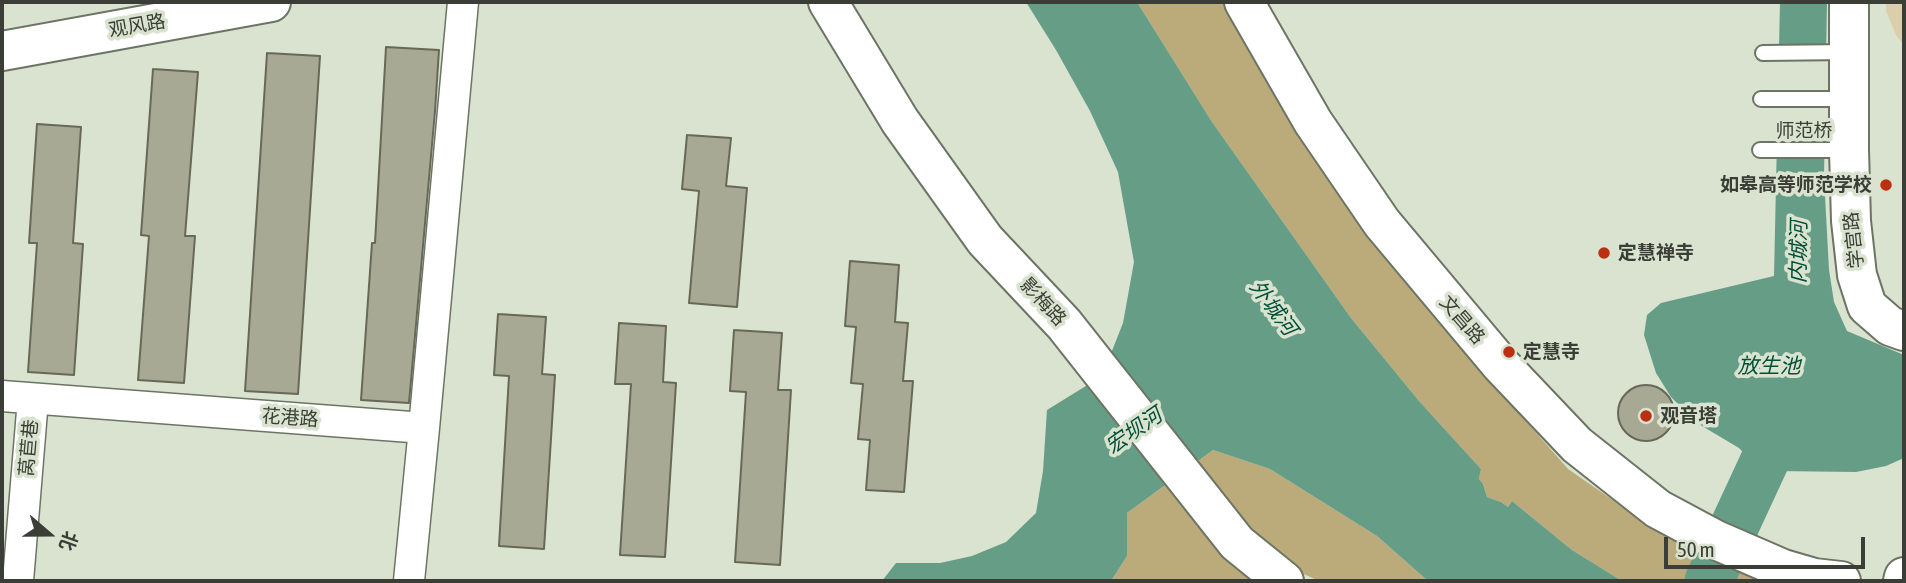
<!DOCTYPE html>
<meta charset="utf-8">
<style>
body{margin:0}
#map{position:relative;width:1906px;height:583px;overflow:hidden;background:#d9e3cf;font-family:"Asap Condensed","Noto Sans SC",sans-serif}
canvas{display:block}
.frame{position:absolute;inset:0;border:4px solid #3a3e36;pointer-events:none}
.north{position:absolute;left:14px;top:499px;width:70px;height:70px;-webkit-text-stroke:5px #d9e3cf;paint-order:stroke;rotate:110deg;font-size:19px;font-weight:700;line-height:28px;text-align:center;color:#3a3e36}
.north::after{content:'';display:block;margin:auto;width:24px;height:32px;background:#3a3e36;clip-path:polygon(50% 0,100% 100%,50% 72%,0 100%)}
.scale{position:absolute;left:1664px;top:537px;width:201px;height:32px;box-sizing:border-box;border:4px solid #3a3e36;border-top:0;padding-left:9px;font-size:21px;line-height:24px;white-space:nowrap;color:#3a3e36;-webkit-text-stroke:5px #d9e3cf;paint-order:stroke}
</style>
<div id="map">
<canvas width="1906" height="583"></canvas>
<div class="frame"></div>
<div class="north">北</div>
<div class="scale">50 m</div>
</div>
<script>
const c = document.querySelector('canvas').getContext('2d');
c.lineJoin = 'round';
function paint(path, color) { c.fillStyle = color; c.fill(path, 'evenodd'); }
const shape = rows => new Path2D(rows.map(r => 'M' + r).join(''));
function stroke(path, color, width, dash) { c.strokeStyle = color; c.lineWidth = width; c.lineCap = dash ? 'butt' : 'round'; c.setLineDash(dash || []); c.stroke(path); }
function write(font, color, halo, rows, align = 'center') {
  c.font = font + ' "Asap Condensed","Noto Sans SC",sans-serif'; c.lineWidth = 7; c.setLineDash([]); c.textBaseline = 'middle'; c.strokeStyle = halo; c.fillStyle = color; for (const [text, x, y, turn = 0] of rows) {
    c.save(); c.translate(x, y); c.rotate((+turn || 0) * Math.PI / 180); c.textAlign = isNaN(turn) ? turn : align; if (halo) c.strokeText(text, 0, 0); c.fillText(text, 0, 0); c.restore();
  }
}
paint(shape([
 [1886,2,1904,2,1904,44,1897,37,1886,11]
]), '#dacead');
paint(shape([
 [1137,2,1229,2,1380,241,1431,313,1568,469,1659,532,1760,581,1622,581,1572,550,1512,501,1508,507,1501,502,1487,497,1483,484,1479,479,1481,469,1419,401,1351,318,1212,122],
 [1213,450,1270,469,1377,536,1428,581,1319,581,1284,565,1278,581,1111,581,1127,556,1127,513]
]), '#bbaa7a');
paint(shape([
 [1026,2,1137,2,1212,122,1351,318,1419,401,1481,469,1479,479,1483,484,1487,497,1501,502,1508,507,1512,501,1572,550,1622,581,1428,581,1377,536,1270,469,1213,450,1127,513,1127,556,1111,581,882,581,896,563,940,563,972,556,1006,542,1036,513,1043,471,1047,410,1102,376,1123,323,1134,262,1118,172,1090,111,1056,50],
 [1780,2,1827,2,1824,177,1829,270,1834,302,1847,331,1904,355,1904,458,1886,466,1856,472,1774,471,1755,509,1738,499,1752,462,1739,448,1697,423,1671,397,1656,373,1644,335,1647,315,1661,303,1774,276]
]), '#659d87');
paint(shape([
 [1776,45,1829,45,1828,153,1773,156]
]), '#d9e3cf');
stroke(shape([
 [1709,581,1773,443]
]), '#659d87', 49);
const building = shape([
 [386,47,439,50,435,111,409,403,361,400,372,243,375,243,386,47],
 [267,53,320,56,298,394,245,391,267,53],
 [153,69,198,72,185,236,195,236,184,383,138,380,149,236,141,235,153,69],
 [37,124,81,127,73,243,83,244,74,375,28,372,37,243,29,243,37,124],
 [687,135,731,138,726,186,747,188,737,307,689,303,699,191,682,189,687,135],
 [850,261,899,265,895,322,908,323,903,381,913,381,904,492,866,490,870,440,858,439,863,384,851,383,856,327,845,326,850,261],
 [498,314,546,317,542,374,555,375,544,549,499,546,509,376,494,375,498,314],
 [619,323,666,326,663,382,676,383,665,557,620,555,631,384,615,384,619,323],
 [734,330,782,333,778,390,791,390,780,565,735,562,746,392,730,391,734,330],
 '1618 413a28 28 0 1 1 56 0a28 28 0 1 1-56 0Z'
]);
paint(building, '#a8a995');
stroke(building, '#676856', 2);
const lane = shape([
 [1763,53,1848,52],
 [1761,99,1847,99],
 [1760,150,1846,150]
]);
const street = shape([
 [2,396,424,428,409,581],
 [424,428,463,2],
 [18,581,33,399]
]);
const secondary = shape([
 [828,2,900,121,985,240,1064,324,1237,543,1284,581],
 [1244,2,1313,122,1382,223,1501,365,1577,445,1658,509,1716,540,1783,569,1814,578,1841,581],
 [1849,2,1849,150,1851,221,1857,275,1867,306,1890,326,1904,331],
 [2,51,271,2],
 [1903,581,1904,577]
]);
stroke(lane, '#6c7563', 18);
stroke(street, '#6c7563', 33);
stroke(secondary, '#6c7563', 42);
stroke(lane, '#fff', 14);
stroke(street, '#fff', 30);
stroke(secondary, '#fff', 38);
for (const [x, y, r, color] of [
 [1886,185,7,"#ba3010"],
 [1604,253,7,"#ba3010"],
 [1509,352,7,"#ba3010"],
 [1646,416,7,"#ba3010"]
]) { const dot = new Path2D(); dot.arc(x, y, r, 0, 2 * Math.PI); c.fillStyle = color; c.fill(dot); stroke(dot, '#d9e3cf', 2.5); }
write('19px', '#3a3e36', '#d9e3cf', [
 ["观风路",137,26,-10],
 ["师范桥",1804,131],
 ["学宫路",1854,240,-96],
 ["影梅路",1043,302,47],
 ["文昌路",1462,320,49],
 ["花港路",290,418,4],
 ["莴苣巷",29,448,-85]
]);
write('bold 19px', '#3a3e36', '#d9e3cf', [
 ["如皋高等师范学校",1872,185,"right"],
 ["定慧禅寺",1618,253],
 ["定慧寺",1523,352],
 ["观音塔",1660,416]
], 'left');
write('italic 21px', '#004f39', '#d9e3cf', [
 ["内城河",1799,252,-89],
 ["外城河",1273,308,53],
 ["放生池",1769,366],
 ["宏坝河",1134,431,-35]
]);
</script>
